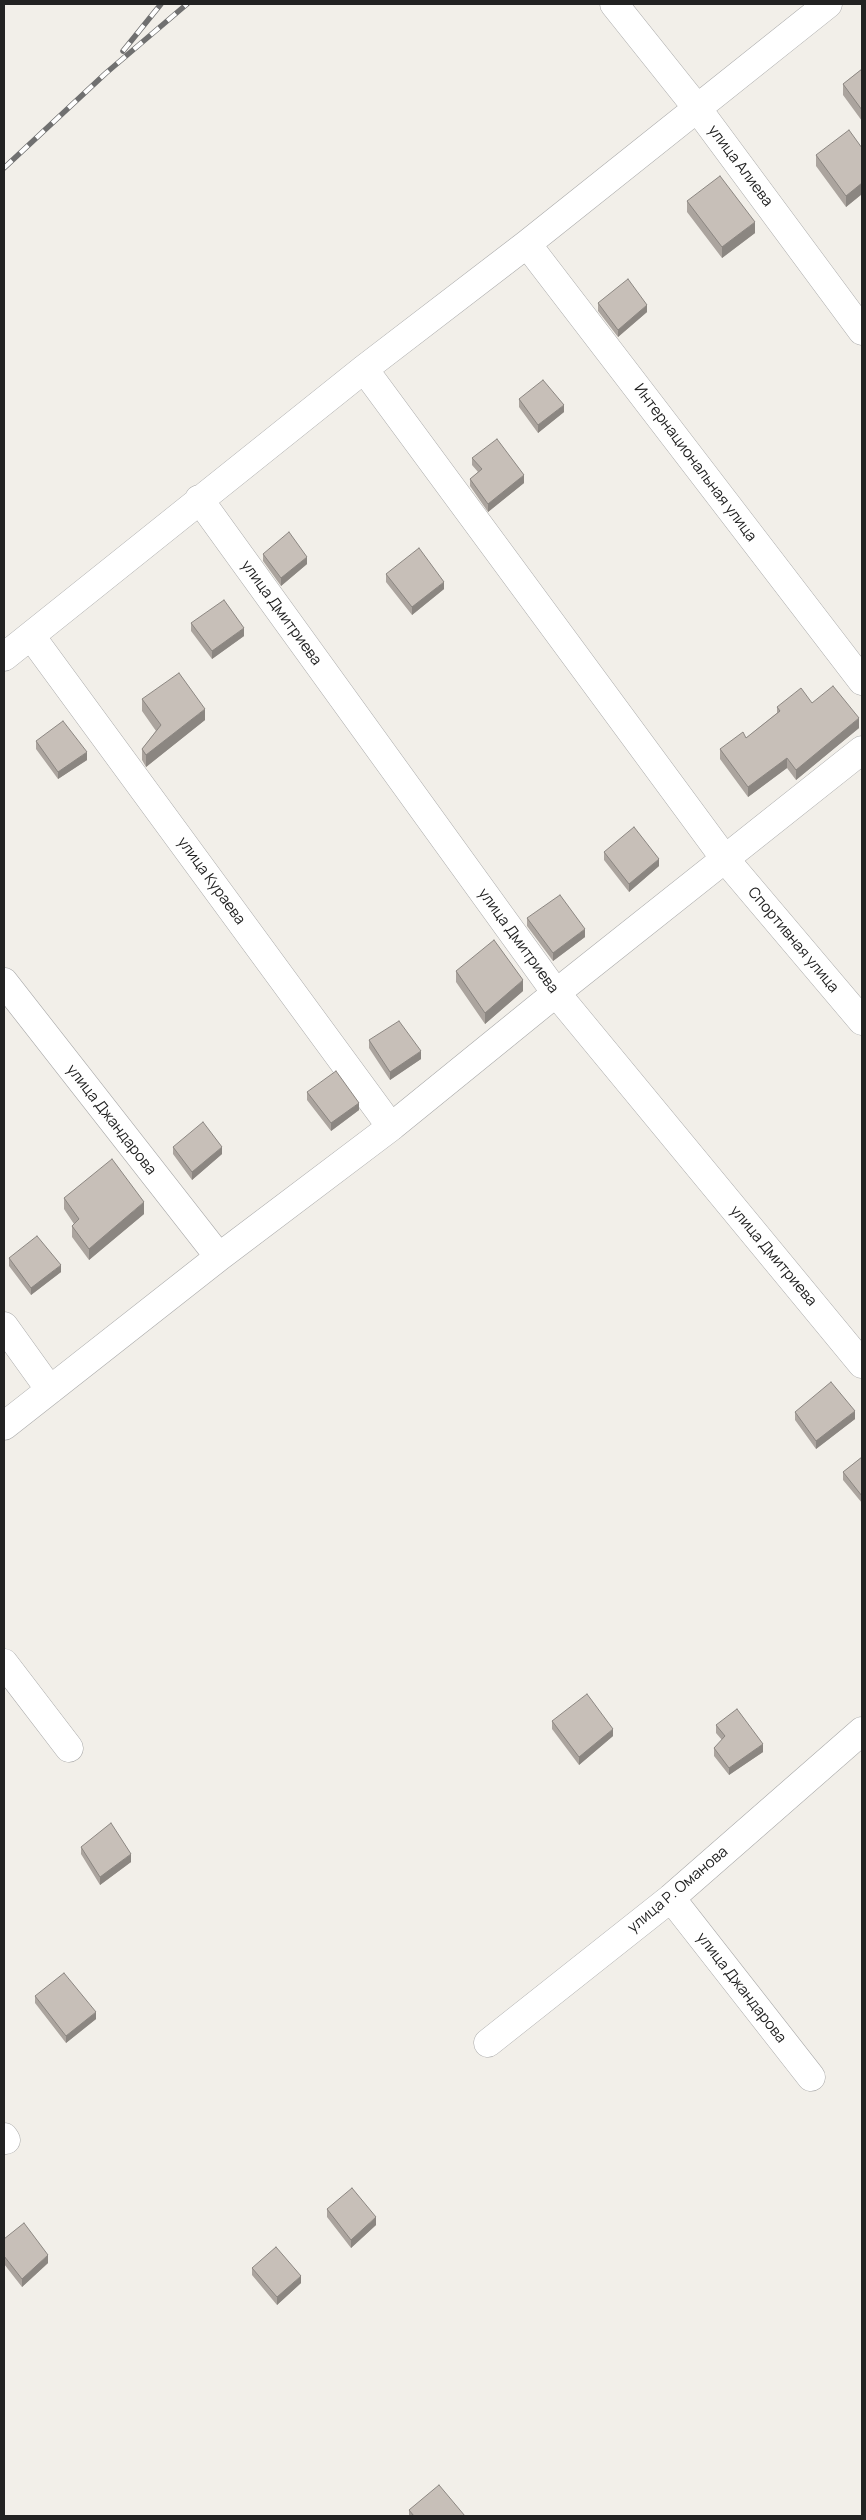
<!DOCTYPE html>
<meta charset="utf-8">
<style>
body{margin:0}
#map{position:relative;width:866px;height:2520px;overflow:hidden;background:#f2efe9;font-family:Manrope,sans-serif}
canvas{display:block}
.frame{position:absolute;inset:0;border:5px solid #222;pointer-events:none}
</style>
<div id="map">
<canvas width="866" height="2520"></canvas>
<div class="frame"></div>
</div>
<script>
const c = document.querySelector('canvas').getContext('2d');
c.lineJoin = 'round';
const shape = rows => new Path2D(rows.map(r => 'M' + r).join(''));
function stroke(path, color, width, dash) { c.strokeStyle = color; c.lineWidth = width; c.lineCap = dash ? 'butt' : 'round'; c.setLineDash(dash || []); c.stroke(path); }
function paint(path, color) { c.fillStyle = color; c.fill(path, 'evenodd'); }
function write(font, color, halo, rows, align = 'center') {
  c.font = font + ' Manrope,sans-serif'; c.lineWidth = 4.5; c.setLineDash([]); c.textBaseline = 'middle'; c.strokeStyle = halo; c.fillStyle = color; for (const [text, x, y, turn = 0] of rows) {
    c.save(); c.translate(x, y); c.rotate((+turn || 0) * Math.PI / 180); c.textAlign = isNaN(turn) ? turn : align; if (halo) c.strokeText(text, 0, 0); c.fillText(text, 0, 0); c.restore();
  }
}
const minor = shape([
 [614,4,697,108,862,331],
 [527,244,862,681],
 [364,369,725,859,862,1021],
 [199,499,556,993,862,1364],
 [31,636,391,1127],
 [4,657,364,369,527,244,828,4],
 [4,982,219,1257],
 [4,1326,50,1390],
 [4,1426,219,1257,391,1127,556,993,862,750],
 [4,1663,69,1748],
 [671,1898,811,2077],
 [488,2043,671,1898,862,1731],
 [4,2137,6,2140]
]);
stroke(minor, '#a9a9a9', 29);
stroke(minor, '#fff', 28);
const rail = shape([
 [123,51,161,4],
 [4,168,106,73,187,4]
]);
stroke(rail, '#707070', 5.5);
stroke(rail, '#fff', 4, [11]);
paint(shape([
 [862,69,862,121,843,95,843,84],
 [862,148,862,194,846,207,816,166,816,155],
 [687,201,755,233,722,258,687,212],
 [598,303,647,312,618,337,598,311],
 [519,399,564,412,538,433,519,407],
 [472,458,524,483,488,512,470,486,470,479,478,472,472,465],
 [263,554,307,564,281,586,263,561],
 [386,574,444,589,412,615,386,582],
 [191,623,244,636,212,659,191,631],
 [142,699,205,720,146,767,142,760,142,749,156,731,142,711],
 [812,703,859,728,796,780,787,768,748,797,720,759,720,749,746,738,777,713,777,707],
 [36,741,87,760,58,779,36,749],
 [604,852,659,866,629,892,604,860],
 [527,918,585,937,553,961,527,926],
 [456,971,523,991,485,1024,456,982],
 [369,1040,421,1059,390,1080,369,1048],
 [307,1092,359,1110,331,1131,307,1100],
 [173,1147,222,1154,192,1180,173,1154],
 [64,1198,144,1214,89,1260,72,1237,72,1226,74,1224,64,1209],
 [9,1258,61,1272,31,1295,9,1266],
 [795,1412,855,1419,816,1449,795,1420],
 [862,1457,862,1503,843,1480,843,1472],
 [552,1721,613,1736,579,1765,552,1729],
 [716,1725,763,1752,729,1775,714,1756,714,1748,722,1740,716,1733],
 [81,1847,131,1862,100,1885,81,1854],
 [35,1996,96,2019,66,2043,35,2003],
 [327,2209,376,2225,351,2248,327,2217],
 [4,2239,48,2263,22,2287,4,2264],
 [252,2268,301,2283,277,2305,252,2275],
 [409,2510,465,2516,409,2516]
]), '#aba49e');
paint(shape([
 [862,183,862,194,846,207,846,196],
 [755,222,755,233,722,258,722,247],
 [647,305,647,312,618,337,618,330],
 [564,405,564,412,538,433,538,425],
 [524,475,524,483,488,512,488,504],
 [307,557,307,564,281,586,281,578],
 [444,582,444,589,412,615,412,607],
 [244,628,244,636,212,659,212,651],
 [205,709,205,720,146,767,146,755],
 [859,718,859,728,796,780,796,770],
 [87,752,87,760,58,779,58,772],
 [787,758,787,768,748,797,748,787],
 [659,859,659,866,629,892,629,884],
 [585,929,585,937,553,961,553,953],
 [523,980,523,991,485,1024,485,1013],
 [421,1051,421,1059,390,1080,390,1072],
 [359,1103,359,1110,331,1131,331,1123],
 [222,1147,222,1154,192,1180,192,1172],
 [144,1202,144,1214,89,1260,89,1249],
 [61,1265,61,1272,31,1295,31,1288],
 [855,1411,855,1419,816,1449,816,1441],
 [613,1729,613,1736,579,1765,579,1757],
 [763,1744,763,1752,729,1775,729,1768],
 [131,1854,131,1862,100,1885,100,1877],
 [96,2012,96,2019,66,2043,66,2036],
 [376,2217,376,2225,351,2248,351,2240],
 [48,2255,48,2263,22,2287,22,2279],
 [301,2276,301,2283,277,2305,277,2297]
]), '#8b8681');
const building = shape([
 [862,69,862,110,843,84,862,69],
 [849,130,862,148,862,183,846,196,816,155,849,130],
 [720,176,755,222,722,247,687,201,720,176],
 [628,279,647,305,618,330,598,303,628,279],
 [543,380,564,405,538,425,519,399,543,380],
 [497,439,524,475,488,504,470,479,482,469,472,458,497,439],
 [289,532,307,557,281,578,263,554,289,532],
 [419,548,444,582,412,607,386,574,419,548],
 [224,600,244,628,212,651,191,623,224,600],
 [179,673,205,709,146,755,142,749,161,725,142,699,179,673],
 [833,686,859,718,796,770,787,758,748,787,720,749,743,732,746,738,780,711,777,707,801,688,812,703,833,686],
 [63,721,87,752,58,772,36,741,63,721],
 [634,827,659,859,629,884,604,852,634,827],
 [560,895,585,929,553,953,527,918,560,895],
 [494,940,523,980,485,1013,456,971,494,940],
 [399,1021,421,1051,390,1072,369,1040,399,1021],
 [336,1071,359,1103,331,1123,307,1092,336,1071],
 [203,1122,222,1147,192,1172,173,1147,203,1122],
 [112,1159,144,1202,89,1249,72,1226,79,1219,64,1198,112,1159],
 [37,1236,61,1265,31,1288,9,1258,37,1236],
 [831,1382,855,1411,816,1441,795,1412,831,1382],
 [862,1457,862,1496,843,1472,862,1457],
 [587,1694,613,1729,579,1757,552,1721,587,1694],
 [737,1709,763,1744,729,1768,714,1748,725,1736,716,1725,737,1709],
 [111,1823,131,1854,100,1877,81,1847,111,1823],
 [64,1973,96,2012,66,2036,35,1996,64,1973],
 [352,2188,376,2217,351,2240,327,2209,352,2188],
 [24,2223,48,2255,22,2279,4,2256,4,2239,24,2223],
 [276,2247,301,2276,277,2297,252,2268,276,2247],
 [439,2485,465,2516,414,2516,409,2510,439,2485]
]);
paint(building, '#c7bfb8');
stroke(building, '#8b8681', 1);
write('15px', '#222', '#fff', [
 ["улица Алиева",740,166,53],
 ["Интернациональная улица",695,463,53],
 ["улица Дмитриева",281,613,54],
 ["улица Кураева",211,881,54],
 ["Спортивная улица",793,940,50],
 ["улица Дмитриева",518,941,54],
 ["улица Джандарова",111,1120,52],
 ["улица Дмитриева",773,1256,50],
 ["улица Р. Оманова",678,1890,-40],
 ["улица Джандарова",741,1988,52]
]);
</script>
